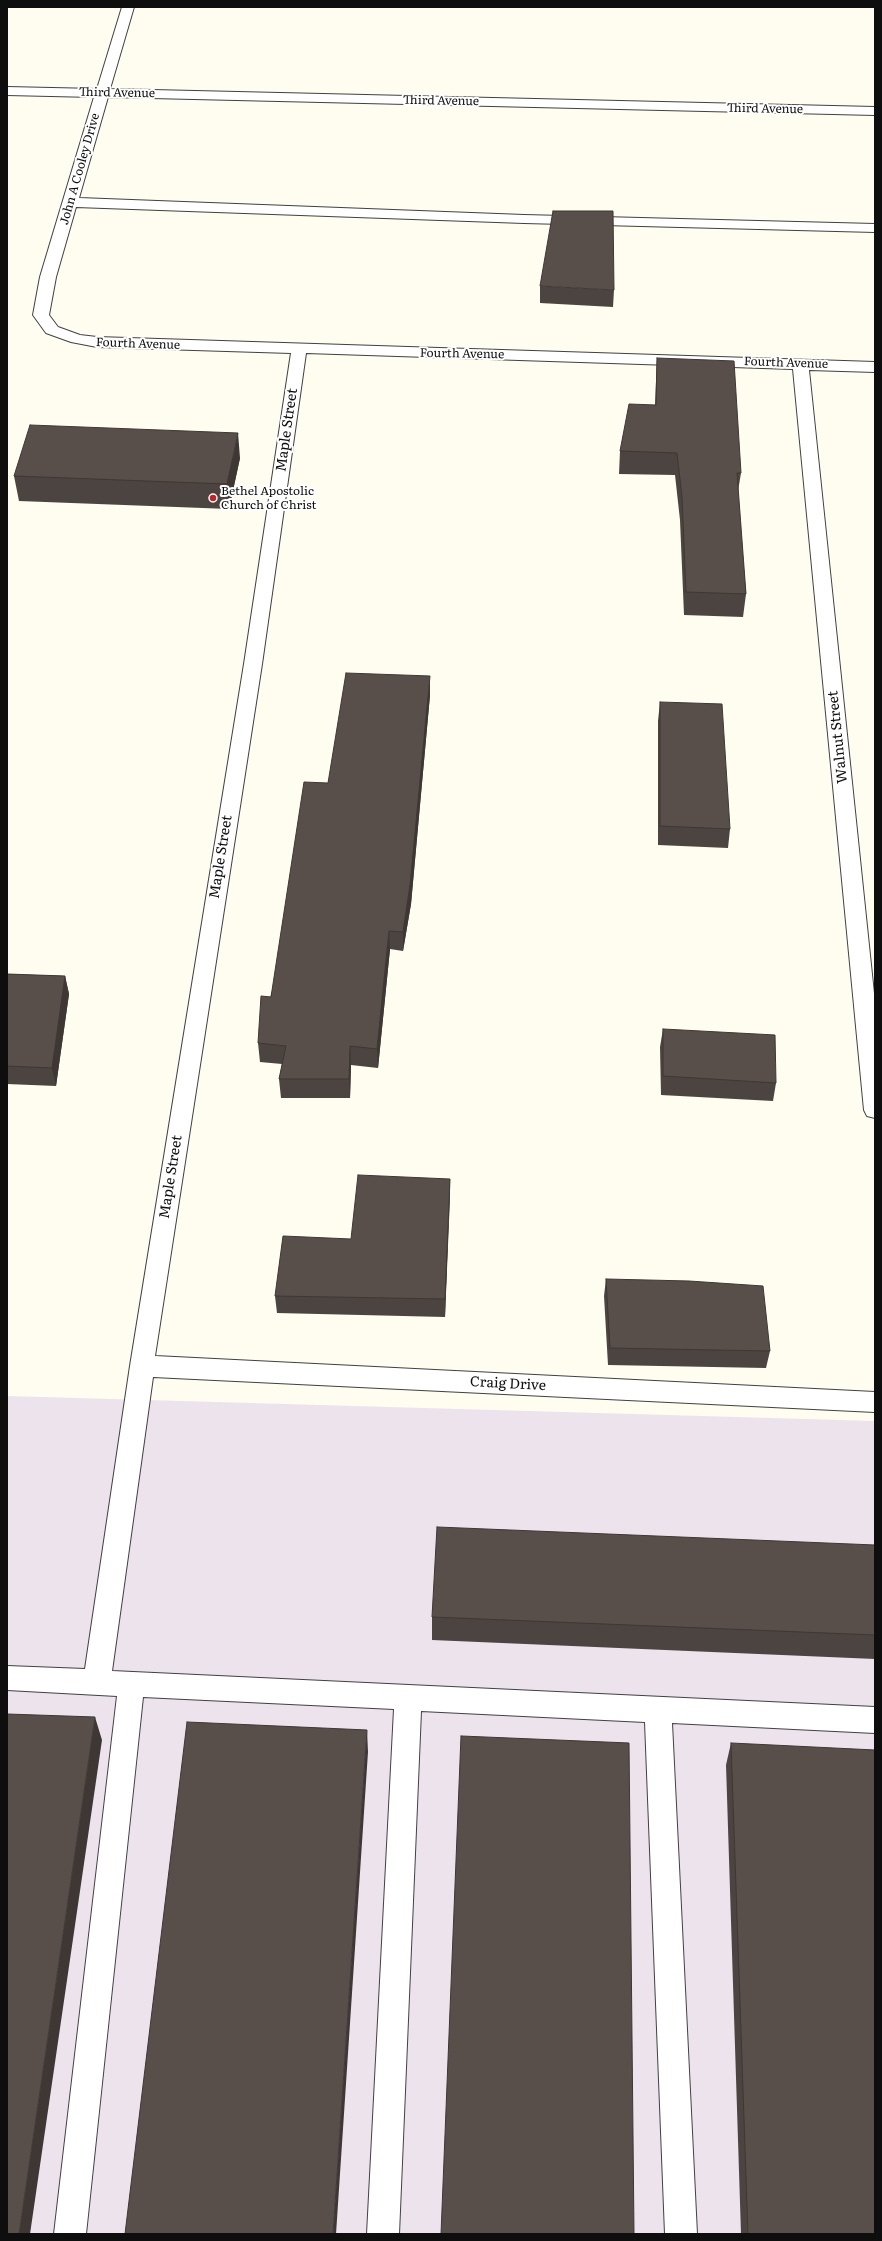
<!DOCTYPE html>
<style>
body{margin:0}
#map{position:relative;width:882px;height:2241px;overflow:hidden;background:#fffcf0;font-family:Literata,serif}
canvas{display:block}
.frame{position:absolute;inset:0;border:8px solid #0e0e0e;pointer-events:none}
</style>
<div id="map">
<canvas width="882" height="2241"></canvas>
<div class="frame"></div>
</div>
<script>
const c = document.querySelector('canvas').getContext('2d');
c.lineJoin = 'round';
function paint(path, color) { c.fillStyle = color; c.fill(path, 'evenodd'); }
const shape = rows => new Path2D(rows.map(r => 'M' + r).join(''));
function stroke(path, color, width, dash) { c.strokeStyle = color; c.lineWidth = width; c.lineCap = dash ? 'butt' : 'round'; c.setLineDash(dash || []); c.stroke(path); }
function write(font, color, halo, rows, align = 'center') {
  c.font = font + ' Literata,serif'; c.lineWidth = 4; c.setLineDash([]); c.textBaseline = 'middle'; c.strokeStyle = halo; c.fillStyle = color; for (const [text, x, y, turn = 0] of rows) {
    c.save(); c.translate(x, y); c.rotate((+turn || 0) * Math.PI / 180); c.textAlign = isNaN(turn) ? turn : align; if (halo) c.strokeText(text, 0, 0); c.fillText(text, 0, 0); c.restore();
  }
}
paint(shape([
 [7,1396,875,1421,875,2234,7,2234]
]), '#ece3ed');
const minor = shape([
 [122,7,134,7,110,89,875,107,875,115,108,97,79,198,524,215,875,224,875,232,524,223,76,207,56,277,49,315,58,327,80,335,97,337,875,362,875,372,809,370,875,1003,875,1118,867,1116,864,1110,793,369,306,353,262,664,155,1356,875,1392,875,1412,153,1377,112,1671,875,1707,875,1733,672,1723,697,2234,665,2234,645,1722,421,1711,399,2234,367,2234,394,1709,143,1697,86,2234,54,2234,117,1696,7,1690,7,1666,85,1669,130,1366,244,664,291,353,97,347,71,342,46,333,33,315,40,277,94,97,7,95,7,87,97,89,122,7]
]);
stroke(minor, '#414141', 2);
paint(minor, '#fff');
paint(shape([
 [540,286,614,290,613,307,540,303],
 [657,358,741,473,738,491,746,594,743,617,684,615,680,520,675,475,619,474,620,451,655,405,656,381],
 [240,458,229,509,19,501,14,476],
 [430,695,411,904,403,951,390,949,378,1068,351,1065,350,1098,281,1098,279,1079,282,1064,260,1062,258,1043,328,783],
 [660,702,730,829,728,848,658,845,658,721],
 [7,974,65,976,69,994,56,1086,7,1084],
 [663,1029,776,1083,773,1101,661,1095,660,1047],
 [450,1179,445,1317,277,1313,275,1296],
 [606,1279,770,1351,766,1368,608,1365,604,1296],
 [875,1545,875,1659,432,1640,432,1617],
 [731,1743,875,2234,741,2234,726,1765]
]), '#4c4440');
paint(shape([
 [238,433,240,458,229,509,227,484],
 [430,676,430,695,411,904,403,951,403,932],
 [389,931,390,949,378,1068,377,1049],
 [65,976,69,994,56,1086,52,1068],
 [350,1046,351,1065,350,1098,349,1079],
 [450,1179,450,1197,445,1317,445,1299],
 [95,1717,102,1740,30,2234,19,2234],
 [367,1730,368,1752,336,2234,333,2234]
]), '#3e3734');
const building = shape([
 [553,211,613,211,614,290,540,286,553,211],
 [657,358,734,361,741,473,737,473,746,594,686,592,682,497,677,453,620,451,629,404,656,405,657,358],
 [30,425,238,433,227,484,14,476,30,425],
 [346,673,430,676,410,885,403,932,389,931,377,1049,350,1046,349,1079,279,1079,286,1046,258,1043,261,996,271,997,304,782,328,783,346,673],
 [660,702,722,704,730,829,660,826,660,702],
 [7,974,65,976,52,1068,7,1066,7,974],
 [663,1029,775,1035,776,1083,663,1076,663,1029],
 [358,1175,450,1179,445,1299,275,1296,283,1236,351,1239,358,1175],
 [606,1279,689,1281,763,1286,770,1351,610,1348,606,1279],
 [437,1527,875,1545,875,1635,432,1617,437,1527],
 [7,1714,95,1717,19,2234,7,2234,7,1714],
 [187,1722,367,1730,333,2234,125,2234,187,1722],
 [461,1736,629,1743,634,2234,441,2234,461,1736],
 [731,1743,875,1750,875,2234,748,2234,731,1743]
]);
paint(building, '#584f4a');
stroke(building, '#3e3734', 1);
for (const [x, y, r, color] of [
 [213,498,4,"#c3222b"]
]) { const dot = new Path2D(); dot.arc(x, y, r, 0, 2 * Math.PI); c.fillStyle = color; c.fill(dot); stroke(dot, '#fff', 1.5); }
write('12px', '#0e0e0e', '#fff', [
 ["Third Avenue",117,93,1],
 ["Third Avenue",441,101,1],
 ["Third Avenue",765,109,1],
 ["John A Cooley Drive",80,169,-74],
 ["Fourth Avenue",138,344,2],
 ["Fourth Avenue",462,354,1],
 ["Fourth Avenue",786,363,2]
]);
write('12px', '#0e0e0e', '#fff', [
 ["Bethel Apostolic",221,491],
 ["Church of Christ",221,505]
], 'left');
write('14px', '#0e0e0e', '#fff', [
 ["Maple Street",287,430,-82],
 ["Walnut Street",838,737,-96],
 ["Maple Street",221,857,-81],
 ["Maple Street",171,1177,-81],
 ["Craig Drive",508,1384,3]
]);
</script>
